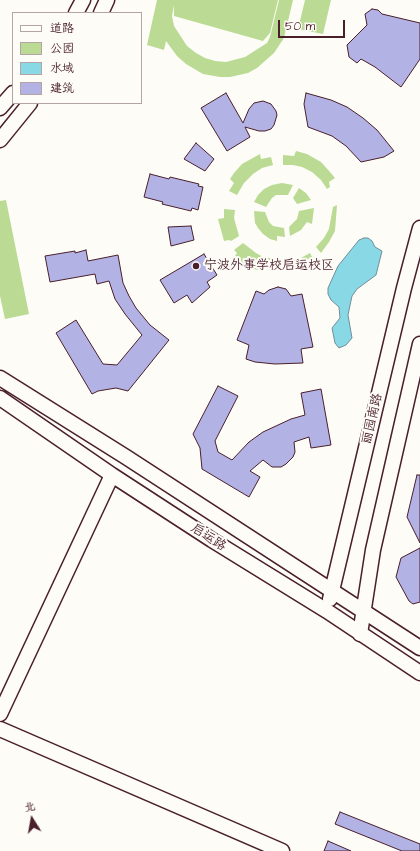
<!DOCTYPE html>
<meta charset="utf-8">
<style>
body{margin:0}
#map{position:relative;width:420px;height:851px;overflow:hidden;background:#fdfcf7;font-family:"Architects Daughter","LXGW WenKai TC",sans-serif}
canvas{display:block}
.legend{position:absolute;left:12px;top:12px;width:130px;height:92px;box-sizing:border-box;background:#fdfcf7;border:1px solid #b5a4a5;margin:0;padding:5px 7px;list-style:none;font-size:12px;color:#4a1f2b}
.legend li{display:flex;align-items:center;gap:8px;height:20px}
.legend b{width:20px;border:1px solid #b5a4a5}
.north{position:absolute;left:12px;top:799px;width:40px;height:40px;-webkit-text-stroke:3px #fdfcf7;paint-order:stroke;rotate:349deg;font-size:11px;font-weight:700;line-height:16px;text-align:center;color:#4a1f2b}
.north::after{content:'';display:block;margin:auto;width:14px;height:18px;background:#4a1f2b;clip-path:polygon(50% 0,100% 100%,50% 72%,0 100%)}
.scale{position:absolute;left:278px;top:20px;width:67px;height:18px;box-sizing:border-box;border:2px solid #4a1f2b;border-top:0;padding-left:5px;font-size:12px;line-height:14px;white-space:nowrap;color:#4a1f2b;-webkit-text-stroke:3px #fdfcf7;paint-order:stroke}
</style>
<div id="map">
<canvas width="420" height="851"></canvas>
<ul class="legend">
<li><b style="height:5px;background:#fdfcf7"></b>道路</li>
<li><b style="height:11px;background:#bbdb94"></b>公园</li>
<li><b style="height:11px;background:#89d8e5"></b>水域</li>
<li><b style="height:11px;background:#b2b2e4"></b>建筑</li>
</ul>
<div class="north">北</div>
<div class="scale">50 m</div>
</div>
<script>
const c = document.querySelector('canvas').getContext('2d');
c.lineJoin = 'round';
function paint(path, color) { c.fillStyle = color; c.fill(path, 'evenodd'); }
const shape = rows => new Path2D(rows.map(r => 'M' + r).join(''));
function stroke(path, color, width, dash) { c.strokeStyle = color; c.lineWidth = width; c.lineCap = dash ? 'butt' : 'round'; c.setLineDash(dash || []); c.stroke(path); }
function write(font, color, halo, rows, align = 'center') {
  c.font = font + ' "Architects Daughter","LXGW WenKai TC",sans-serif'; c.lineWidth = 4; c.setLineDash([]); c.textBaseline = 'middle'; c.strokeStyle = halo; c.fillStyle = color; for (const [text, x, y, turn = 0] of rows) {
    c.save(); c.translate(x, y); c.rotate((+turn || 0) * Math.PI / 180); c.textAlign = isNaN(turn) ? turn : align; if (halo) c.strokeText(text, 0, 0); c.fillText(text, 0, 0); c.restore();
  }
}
paint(shape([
 [157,0,278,0,270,33,263,41,174,16,174,5,172,16,174,26,187,46,196,53,205,58,215,61,226,62,245,57,267,43,270,37,279,0,293,0,284,38,274,53,257,68,248,73,230,77,220,77,203,74,186,64,177,56,166,41,164,50,147,45],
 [305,0,331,0,323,34,298,29],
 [296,151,307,154,321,162,330,172,335,178,329,182,330,187,327,189,321,180,312,172,302,167,293,165,283,165,283,155,294,156],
 [260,154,261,159,271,157,273,165,262,168,253,174,244,183,237,195,229,191,234,183,230,179,234,173,242,164],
 [282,183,293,185,288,195,276,195,272,198,266,207,254,202,258,195,264,189,272,185],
 [299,188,306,193,311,200,297,204,293,198],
 [6,200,29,314,5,319,0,296,0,201],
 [337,205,335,231,329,242,321,253,316,247,324,238,329,229,333,207],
 [314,208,312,224,307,222,301,230,290,236,289,227,297,219,299,211],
 [224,209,235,210,234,218,239,236,231,241,229,240,224,241,218,219,224,218],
 [254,211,265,212,269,222,273,226,284,228,285,237,277,236,277,241,270,239,263,234,258,228,255,223],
 [243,243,256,253,263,257,277,259,276,265,266,263,265,267,260,267,257,270,248,267,235,256,237,253,234,250],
 [310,253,312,257,302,263,285,265,285,261,299,259]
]), '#bbdb94');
const water = shape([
 [364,238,368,238,372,241,375,247,382,251,376,275,357,289,352,296,348,315,352,338,346,345,339,348,335,343,332,328,340,318,339,307,331,300,328,294,328,288,338,266,359,240,364,238]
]);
paint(water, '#89d8e5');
stroke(water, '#708e9b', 1);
const building = shape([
 [372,9,378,10,382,14,420,23,420,59,401,87,375,67,361,59,357,63,349,57,347,45,367,25,365,14,372,9],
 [226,93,243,123,249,109,254,103,263,101,271,104,276,111,277,115,274,125,271,129,265,131,259,131,245,127,250,137,227,151,201,108,226,93],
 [306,93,331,100,347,107,363,118,377,130,394,151,384,157,361,162,346,146,332,136,308,127,304,104,306,93],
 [196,143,214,159,205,171,184,159,196,143],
 [150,174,169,179,170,177,199,184,198,186,203,187,198,210,192,208,191,211,162,204,163,202,144,197,150,174],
 [191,226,194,240,171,246,168,227,191,226],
 [86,250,88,261,118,255,123,283,129,296,136,308,150,325,169,340,128,391,116,388,98,391,92,394,56,333,76,320,103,364,117,365,142,335,125,314,115,299,109,281,97,284,95,274,50,282,45,256,75,251,75,253,86,250],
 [204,254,217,275,207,282,210,287,192,303,187,295,174,303,160,280,204,254],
 [278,287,286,289,291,296,302,294,313,347,301,349,303,363,275,364,255,362,246,359,249,345,237,340,256,291,264,294,269,290,278,287],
 [218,386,238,396,215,441,218,452,232,460,249,442,263,432,291,419,305,415,301,393,321,389,331,445,311,448,309,437,294,442,295,452,293,457,286,464,281,467,272,467,263,460,250,471,260,477,249,497,202,469,200,448,193,434,218,386],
 [417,475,420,475,420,543,407,517,417,475],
 [420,548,420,602,413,604,409,601,396,577,401,558,420,548],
 [340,812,420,844,420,851,402,851,335,824,340,812],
 [328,841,351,851,324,851,328,841]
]);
paint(building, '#b2b2e4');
stroke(building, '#4a1f2b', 1);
const secondary = shape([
 [76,13,83,0],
 [101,13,107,0],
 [0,108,13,93],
 [0,140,30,103],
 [0,378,126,457,420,648],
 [0,398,112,475,212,540,327,611,420,673],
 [330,599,404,288,420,228],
 [360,634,373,550,420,344],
 [0,714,112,475],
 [0,729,282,851]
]);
stroke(secondary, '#4a1f2b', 17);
stroke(secondary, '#fdfcf7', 14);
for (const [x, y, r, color] of [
 [196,266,4,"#4a1f2b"]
]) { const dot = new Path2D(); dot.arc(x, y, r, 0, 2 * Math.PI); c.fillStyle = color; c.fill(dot); stroke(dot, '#fdfcf7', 1.5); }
write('13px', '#4a1f2b', '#fdfcf7', [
 ["宁波外事学校启运校区",204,266]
], 'left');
write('13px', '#4a1f2b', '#fdfcf7', [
 ["丽园南路",373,419,-77],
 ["启运路",208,538,33]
]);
</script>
